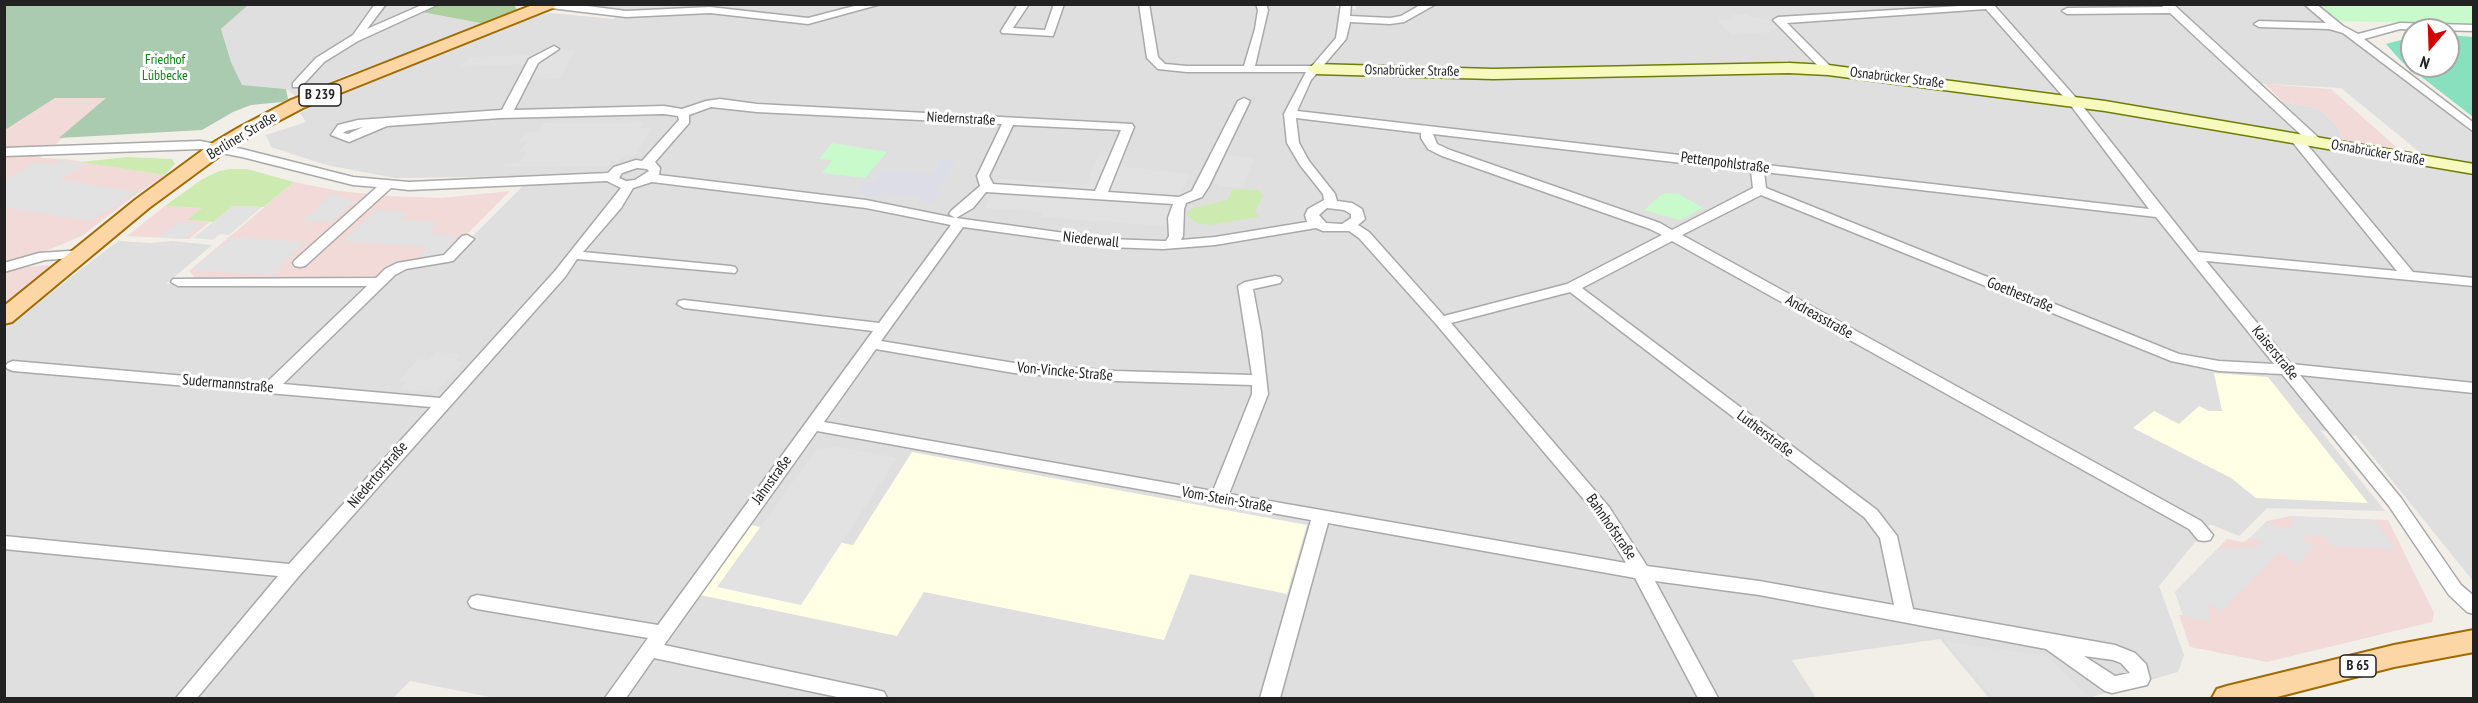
<!DOCTYPE html>
<meta charset="utf-8">
<style>
body{margin:0}
#map{position:relative;width:2478px;height:703px;overflow:hidden;background:#f2efe9;font-family:"PT Sans Narrow",sans-serif}
canvas{display:block}
.frame{position:absolute;inset:0;border:6px solid #222;pointer-events:none}
.north{position:absolute;left:2400px;top:18px;width:60px;height:60px;box-sizing:border-box;background:#fff;border:2px solid #a7a7a7;border-radius:50%;rotate:199deg;font-size:16px;font-weight:700;line-height:24px;text-align:center;color:#222}
.north::after{content:'';display:block;margin:auto;width:21px;height:27px;background:#d40000;clip-path:polygon(50% 0,100% 100%,50% 72%,0 100%)}
</style>
<div id="map">
<canvas width="2478" height="703"></canvas>
<div class="frame"></div>
<div class="north">N</div>
</div>
<script>
const c = document.querySelector('canvas').getContext('2d');
c.lineJoin = 'round';
function paint(path, color) { c.fillStyle = color; c.fill(path, 'evenodd'); }
const shape = rows => new Path2D(rows.map(r => 'M' + r).join(''));
function stroke(path, color, width, dash) { c.strokeStyle = color; c.lineWidth = width; c.lineCap = dash ? 'butt' : 'round'; c.setLineDash(dash || []); c.stroke(path); }
function write(font, color, halo, rows, align = 'center') {
  c.font = font + ' "PT Sans Narrow",sans-serif'; c.lineWidth = 6; c.setLineDash([]); c.textBaseline = 'middle'; c.strokeStyle = halo; c.fillStyle = color; for (const [text, x, y, turn = 0] of rows) {
    c.save(); c.translate(x, y); c.rotate((+turn || 0) * Math.PI / 180); c.textAlign = isNaN(turn) ? turn : align; if (halo) c.strokeText(text, 0, 0); c.fillText(text, 0, 0); c.restore();
  }
}
paint(shape([
 [248,4,426,5,486,24,434,45,349,74,297,97,286,89,242,85,231,62,221,29],
 [1336,4,1336,8,1356,9,1356,4,2315,5,2348,34,2473,134,2473,164,2423,155,2341,88,2249,83,2265,99,2318,108,2337,126,2344,142,2343,153,2473,175,2473,581,2356,436,2320,430,2385,511,2267,508,2239,536,2210,524,2159,586,2184,655,2178,672,2088,698,1989,698,1940,639,1792,660,1816,698,495,698,410,681,393,698,5,698,5,328,118,241,151,243,172,241,212,245,166,284,384,286,401,270,447,262,533,176,395,178,326,165,271,147,266,135,306,122,300,113,315,105,415,62,537,15,551,13,613,19,628,10,584,5]
]), '#e0dfdf');
paint(shape([
 [2265,84,2331,89,2403,153,2344,142,2337,126,2318,108,2283,102],
 [55,98,107,98,40,158,65,159,165,175,130,199,82,236,31,257,30,267,47,265,53,267,5,309,5,130],
 [294,182,339,191,390,196,442,198,510,191,445,256,391,265,376,279,195,278,189,271],
 [165,206,203,208,188,220,210,222,189,239,127,236],
 [2290,516,2388,520,2434,613,2432,622,2267,662,2190,647,2179,615,2183,615,2175,592,2227,539,2243,542,2251,537,2267,521]
]), '#f2dad9');
paint(shape([
 [2214,373,2268,377,2368,503,2256,498,2231,478,2133,428,2154,411,2179,424,2199,406,2209,411,2222,411],
 [912,452,1307,525,1287,594,1190,574,1164,640,924,592,897,636,700,595,751,525,853,545]
]), '#ffffe5');
paint(shape([
 [127,157,172,159,175,164,165,175,81,162],
 [230,169,247,169,294,182,264,207,233,206,213,222,187,220,202,208,165,206,201,180,219,171],
 [1233,189,1258,190,1263,196,1255,211,1259,217,1211,225,1200,224,1188,217,1187,212,1193,208,1227,200]
]), '#cdebb0');
paint(shape([
 [438,4,510,4,515,6,517,10,486,24,422,12]
]), '#add19e');
paint(shape([
 [5,4,248,5,221,29,231,62,242,85,286,89,288,99,282,102,251,105,233,112,202,130,59,138,106,98,55,98,5,130]
]), '#aacbaf');
paint(shape([
 [2315,5,2473,5,2473,24,2337,21],
 [832,143,887,152,865,178,822,173,832,160,819,159],
 [1667,193,1679,194,1703,208,1680,220,1644,210,1661,195]
]), '#c8facc');
paint(shape([
 [2448,35,2473,37,2473,117,2401,61,2386,44,2412,37,2412,66,2448,66]
]), '#88e0be');
paint(shape([
 [1748,14,1752,17,1766,19,1777,28,1770,29,1772,32,1731,35,1717,20,1734,19,1731,15],
 [560,49,575,52,561,78,530,80,539,61],
 [531,55,526,64,460,67,470,57],
 [643,122,640,128,652,128,635,156,626,156,617,162,612,161,609,166,502,167,505,163,520,162,527,153,519,152,527,142,519,142,526,133,537,132,544,123],
 [1098,155,1122,157,1119,166,1190,174,1166,226,1040,217,1042,212,985,208,999,179,1086,185],
 [1226,155,1254,158,1243,187,1219,187,1219,184,1214,184],
 [62,160,86,164,60,180,137,192,90,221,5,207,5,180,36,162,54,165],
 [332,194,355,201,332,222,302,221],
 [233,206,262,207,229,235,220,234,213,240,193,238],
 [377,210,408,212,400,220,439,222,430,233,456,235,450,242,455,243,443,255,420,259,420,255,428,247,343,241],
 [178,222,202,224,183,239,159,237],
 [232,237,305,242,273,275,192,270],
 [436,352,461,354,455,361,464,362,436,392,400,389,406,382,398,381,418,359,429,360],
 [835,446,897,458,801,605,717,587,815,451],
 [2290,516,2374,520,2396,549,2332,546,2321,535,2300,537,2314,546,2299,564,2279,553,2222,611,2208,605,2210,621,2183,616,2175,592,2216,550,2257,547,2261,543,2251,537,2267,521,2282,529,2294,525],
 [1945,641,2047,656,2089,697,1994,698]
]), '#e2e2e2');
paint(shape([
 [940,160,956,160,933,203,920,201,923,196,881,193,877,196,855,193,864,182,875,183,884,170,934,174]
]), '#dddde8');
const street = shape([
 [375,4,386,4,367,29,424,4,439,4,358,41,324,62,301,87,293,87,293,83,316,58,353,35,375,4],
 [537,4,572,4,626,11,710,7,808,18,862,4,881,4,808,24,710,13,626,17,542,7,537,4],
 [1018,4,1029,4,1013,28,1045,30,1054,4,1064,4,1053,36,1002,33,1001,31,1018,4],
 [1139,4,1149,4,1158,57,1165,64,1187,66,1244,66,1255,29,1258,10,1256,4,1266,4,1268,10,1255,66,1312,66,1336,38,1341,4,1351,4,1350,16,1390,18,1401,16,1422,4,1436,4,1404,22,1390,24,1350,22,1346,39,1311,80,1297,111,2149,209,2069,103,1986,9,1787,23,1832,68,1832,72,1828,73,1824,72,1773,20,1778,17,1993,4,2077,99,2198,252,2397,271,2290,139,2296,135,2300,136,2413,272,2474,278,2474,286,2206,261,2291,364,2474,383,2474,393,2300,375,2401,498,2461,585,2474,596,2474,614,2467,612,2449,595,2389,506,2282,374,2219,371,2171,361,1761,195,1682,235,2201,521,2213,535,2210,540,2204,541,2198,540,2189,529,1672,241,1582,288,1877,510,1897,536,1913,609,2115,645,2135,653,2146,664,2150,679,2147,685,2112,693,2105,691,2046,649,1759,595,1655,581,1718,698,1698,698,1635,578,1328,523,1280,698,1260,698,1311,520,817,431,664,645,877,690,884,692,887,698,842,698,654,658,626,698,605,698,648,638,477,609,471,607,468,602,471,597,477,595,658,625,873,331,684,308,677,304,679,301,684,300,879,323,951,225,866,208,652,182,633,188,621,208,583,252,730,266,735,267,737,270,735,273,577,259,565,277,299,576,197,698,176,698,278,576,4,549,4,536,289,564,431,407,13,371,8,369,5,366,8,363,13,361,266,383,367,286,178,286,171,282,173,279,376,278,385,269,397,263,444,255,462,236,467,235,474,239,453,261,406,269,395,275,283,384,440,398,555,271,621,188,607,181,409,190,391,188,305,266,300,267,295,266,293,263,295,260,377,187,353,185,242,157,200,149,4,156,4,148,200,141,242,149,353,177,409,182,608,173,614,167,636,160,642,161,679,120,678,116,664,114,500,118,387,126,349,142,331,135,338,125,358,120,502,110,529,59,554,46,559,49,538,63,514,110,664,106,682,109,706,101,720,99,757,104,1132,124,1134,127,1108,192,1179,197,1192,191,1238,101,1244,98,1250,101,1209,186,1202,197,1186,203,1184,209,1183,236,1181,240,1215,237,1307,222,1305,215,1308,209,1324,200,1323,194,1300,165,1287,143,1284,114,1306,72,1187,72,1158,69,1147,58,1139,4],
 [711,107,757,112,1002,124,977,176,980,186,951,211,949,214,955,218,866,200,659,175,660,168,655,162,689,123,689,115,711,107],
 [1296,118,1421,133,1421,138,1428,149,1442,156,1650,229,1662,235,1567,284,1444,316,1369,232,1358,225,1365,219,1362,209,1352,203,1337,201,1335,194,1309,161,1299,143,1296,118],
 [1013,125,1121,130,1095,191,993,184,989,176,1013,125],
 [363,127,348,134,343,133,346,131,363,127],
 [1433,134,1751,171,1753,188,1672,230,1660,223,1450,150,1437,144,1433,134],
 [637,168,647,169,649,171,635,180,626,181,619,178,622,173,637,168],
 [1764,172,2156,217,2274,364,2219,361,2179,354,1766,188,1764,172],
 [986,192,1173,204,1168,218,1169,236,1166,241,1163,241,1108,239,956,218,973,208,986,192],
 [1327,208,1344,210,1351,214,1351,218,1342,224,1326,223,1319,215,1327,208],
 [963,227,1108,247,1163,249,1215,245,1316,228,1323,231,1349,231,1359,238,1436,324,1597,515,1626,563,1229,494,1268,394,1261,332,1253,289,1280,283,1282,280,1280,277,1275,276,1245,282,1238,286,1252,375,1115,371,1014,363,881,341,963,227],
 [1570,292,1865,518,1880,538,1894,605,1759,581,1647,566,1609,507,1451,323,1570,292],
 [876,349,1014,373,1115,381,1252,385,1252,394,1213,491,824,422,876,349],
 [2084,656,2113,660,2121,663,2130,673,2115,676,2084,656],
 [2161,4,2173,4,2320,139,2320,145,2312,145,2170,13,2067,14,2062,11,2067,8,2163,7,2161,4],
 [2304,4,2316,4,2343,26,2358,34,2400,23,2474,25,2474,31,2400,29,2364,39,2474,123,2474,132,2343,33,2329,29,2259,27,2254,24,2259,21,2326,23,2304,4],
 [84,250,91,254,89,257,45,260,4,272,4,263,39,253,84,250]
]);
const secondary = shape([
 [1789,63,1828,65,2105,101,2474,164,2474,174,2105,111,1828,75,1789,73,1493,79,1315,74,1307,69,1315,64,1493,69,1789,63]
]);
const primary = shape([
 [535,4,557,4,555,7,303,108,250,136,225,152,149,208,12,322,4,324,4,306,135,200,211,144,238,128,291,100,535,4],
 [2474,630,2474,652,2394,667,2273,698,2212,698,2217,689,2227,686,2394,645,2474,630]
]);
stroke(street, '#a9a9a9', 3);
stroke(secondary, '#707d05', 3);
stroke(primary, '#a06b00', 4);
paint(street, '#fff');
paint(secondary, '#f7fabf');
paint(primary, '#fcd6a4');
write('14px', '#0c8416', '#fff', [
 ["Friedhof",165,60],
 ["Lübbecke",165,76]
]);
write('14px', '#222', '#fff', [
 ["Osnabrücker Straße",1412,71,1],
 ["Osnabrücker Straße",1897,78,7],
 ["Niedernstraße",961,119,3],
 ["Osnabrücker Straße",2378,153,10]
]);
for (const [x, y, w] of [
 [320,95,42],
 [2358,666,36]
]) { const box = new Path2D(); box.roundRect(x - w / 2, y - 11, w, 22, 4.5); c.fillStyle = '#fff'; c.fill(box); stroke(box, '#222', 1.5); }
write('bold 14px', '#222', null, [
 ["B 239",320,95],
 ["B 65",2358,666]
]);
write('15px', '#222', '#fff', [
 ["Berliner Straße",242,136,-31],
 ["Pettenpohlstraße",1725,163,7],
 ["Niederwall",1091,240,6],
 ["Goethestraße",2020,295,22],
 ["Andreasstraße",1819,317,29],
 ["Kaiserstraße",2275,353,51],
 ["Von-Vincke-Straße",1065,372,5],
 ["Sudermannstraße",228,384,5],
 ["Lutherstraße",1765,434,37],
 ["Niedertorstraße",378,475,-49],
 ["Jahnstraße",772,480,-54],
 ["Vom-Stein-Straße",1227,500,10],
 ["Bahnhofstraße",1611,527,55]
]);
</script>
